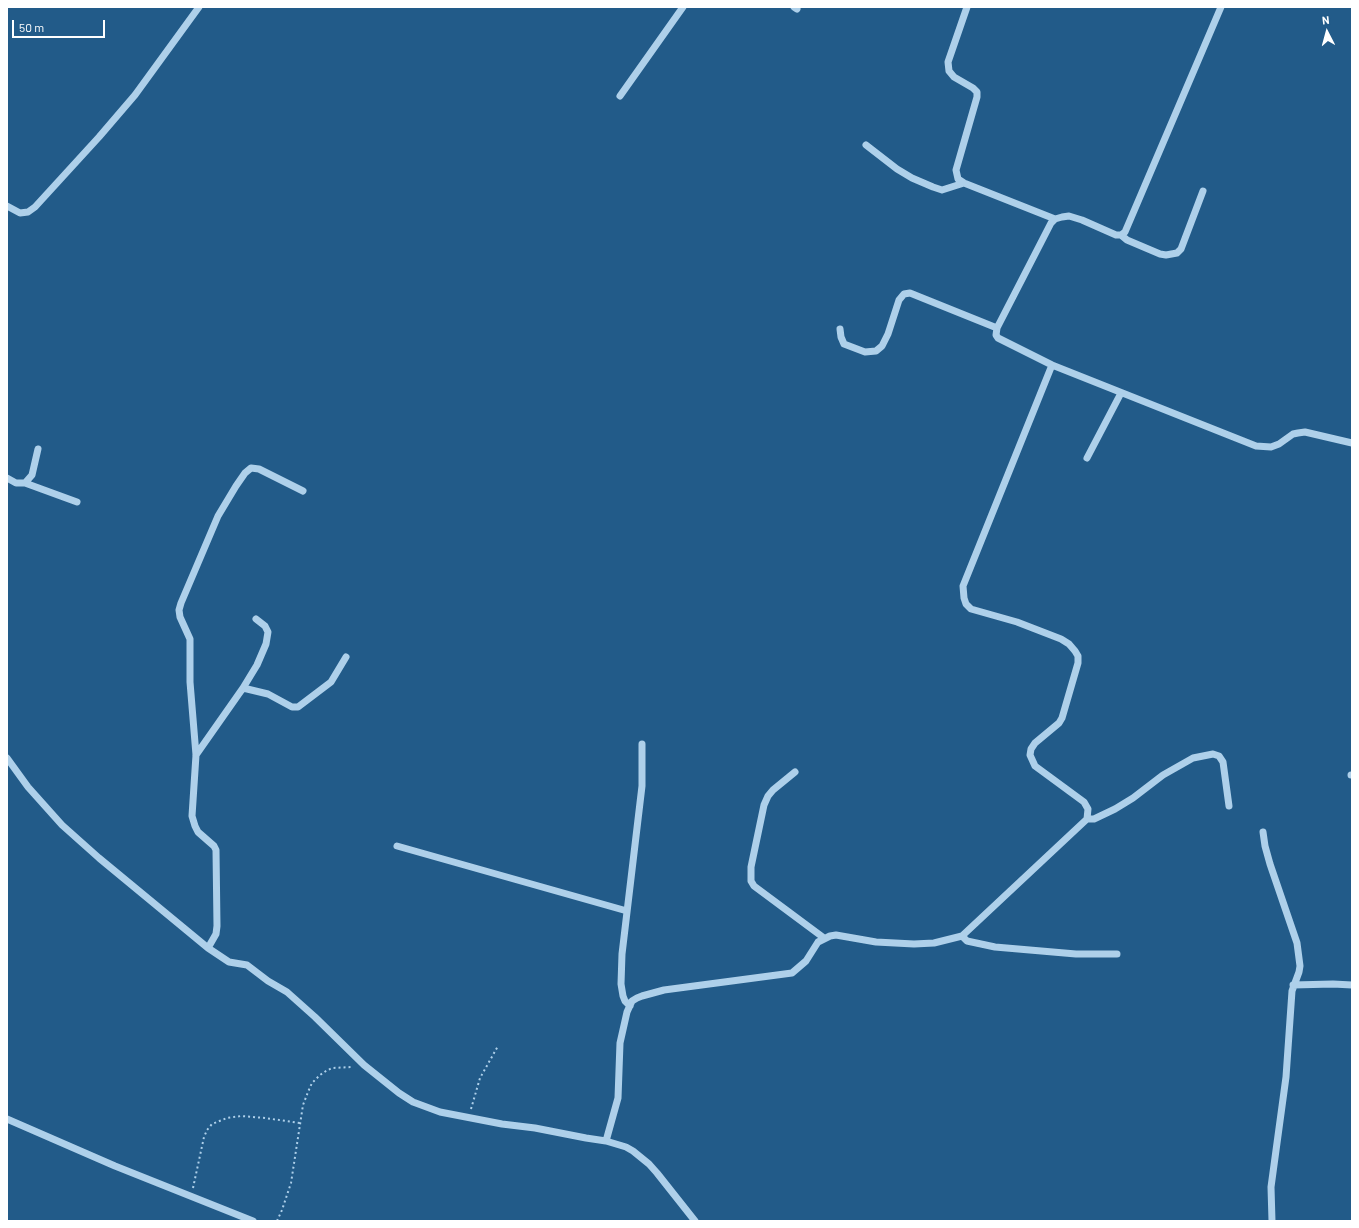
<!DOCTYPE html>
<style>
body{margin:0}
#map{position:relative;width:1359px;height:1228px;overflow:hidden;background:#225b89;font-family:Barlow,sans-serif}
canvas{display:block}
.frame{position:absolute;inset:0;border:8px solid #fff;pointer-events:none}
.north{position:absolute;left:1307px;top:12px;width:40px;height:40px;-webkit-text-stroke:3px #225b89;paint-order:stroke;rotate:354deg;font-size:11px;font-weight:700;line-height:16px;text-align:center;color:#fff}
.north::after{content:'';display:block;margin:auto;width:14px;height:18px;background:#fff;clip-path:polygon(50% 0,100% 100%,50% 72%,0 100%)}
.scale{position:absolute;left:12px;top:20px;width:93px;height:18px;box-sizing:border-box;border:2px solid #fff;border-top:0;padding-left:5px;font-size:12px;line-height:14px;white-space:nowrap;color:#fff;-webkit-text-stroke:3px #225b89;paint-order:stroke}
</style>
<div id="map">
<canvas width="1359" height="1228"></canvas>
<div class="frame"></div>
<div class="north">N</div>
<div class="scale">50 m</div>
</div>
<script>
const c = document.querySelector('canvas').getContext('2d');
c.lineJoin = 'round';
const shape = rows => new Path2D(rows.map(r => 'M' + r).join(''));
function stroke(path, color, width, dash) { c.strokeStyle = color; c.lineWidth = width; c.lineCap = dash ? 'butt' : 'round'; c.setLineDash(dash || []); c.stroke(path); }
stroke(shape([
 [471,1109,480,1078,498,1046],
 [193,1188,204,1137,207,1130,212,1124,227,1118,241,1116,265,1118,300,1123],
 [277,1221,282,1210,291,1183,303,1105,308,1092,312,1083,320,1075,326,1071,332,1068,352,1067]
]), '#aed0ea', 2, [2, 3]);
stroke(shape([
 [794,7,797,9],
 [967,7,948,62,949,71,954,77,973,88,977,92,977,97,956,170,958,179,964,183,1055,219],
 [1221,7,1125,232,1121,235,1116,235,1082,220,1069,216,1062,217,1055,219,1051,223,997,328,996,335,998,338,1052,365,1256,446,1271,447,1279,444,1293,434,1298,433,1305,432,1352,443],
 [620,96,683,7],
 [866,145,897,169,912,178,933,187,942,190,964,183],
 [7,206,20,213,28,212,35,207,99,137,135,95,199,7],
 [1121,235,1127,240,1160,254,1166,255,1177,253,1181,249,1203,191],
 [840,329,841,337,844,344,865,352,876,351,882,346,888,334,899,300,904,294,910,293,997,328],
 [1087,458,1121,393],
 [7,478,16,483,25,483,32,475,38,449],
 [25,483,77,502],
 [243,688,268,694,292,707,298,707,331,682,346,657],
 [196,755,243,688,257,665,266,644,268,632,265,626,256,619],
 [7,758,28,787,62,825,99,858,208,948,229,962,247,965,268,981,287,992,315,1017,364,1065,399,1093,413,1102,440,1112,502,1124,535,1128,586,1138,606,1141,626,1147,633,1151,649,1164,657,1173,695,1221],
 [795,772,773,790,768,796,764,805,751,867,751,881,754,886,824,938],
 [1351,775,1352,775],
 [1087,819,1094,819,1115,809,1133,798,1163,775,1193,758,1213,754,1219,756,1223,762,1229,806],
 [1263,832,1265,846,1270,864,1297,943,1300,966,1299,972,1292,991,1286,1077,1271,1187,1272,1221],
 [397,846,627,911],
 [962,936,967,941,995,947,1076,954,1117,954],
 [208,948,216,934,217,926,216,850,214,846,198,832,195,826,192,816,196,755,190,682,190,639,180,617,179,610,181,603,218,516,236,486,245,473,251,468,259,469,303,491],
 [1293,985,1333,984,1352,985],
 [630,1006,625,1001,623,996,621,984,622,954,642,786,642,744],
 [7,1119,115,1166,253,1221],
 [606,1141,618,1098,620,1043,627,1012,632,1001,637,998,642,996,664,990,792,973,806,961,818,942,830,936,836,935,876,942,914,944,934,943,962,936,1087,819,1088,809,1084,802,1035,766,1030,755,1031,749,1035,743,1059,723,1062,718,1078,663,1078,656,1075,651,1069,644,1061,639,1017,622,971,609,966,604,964,598,963,586,1052,365]
]), '#aed0ea', 7);
</script>
